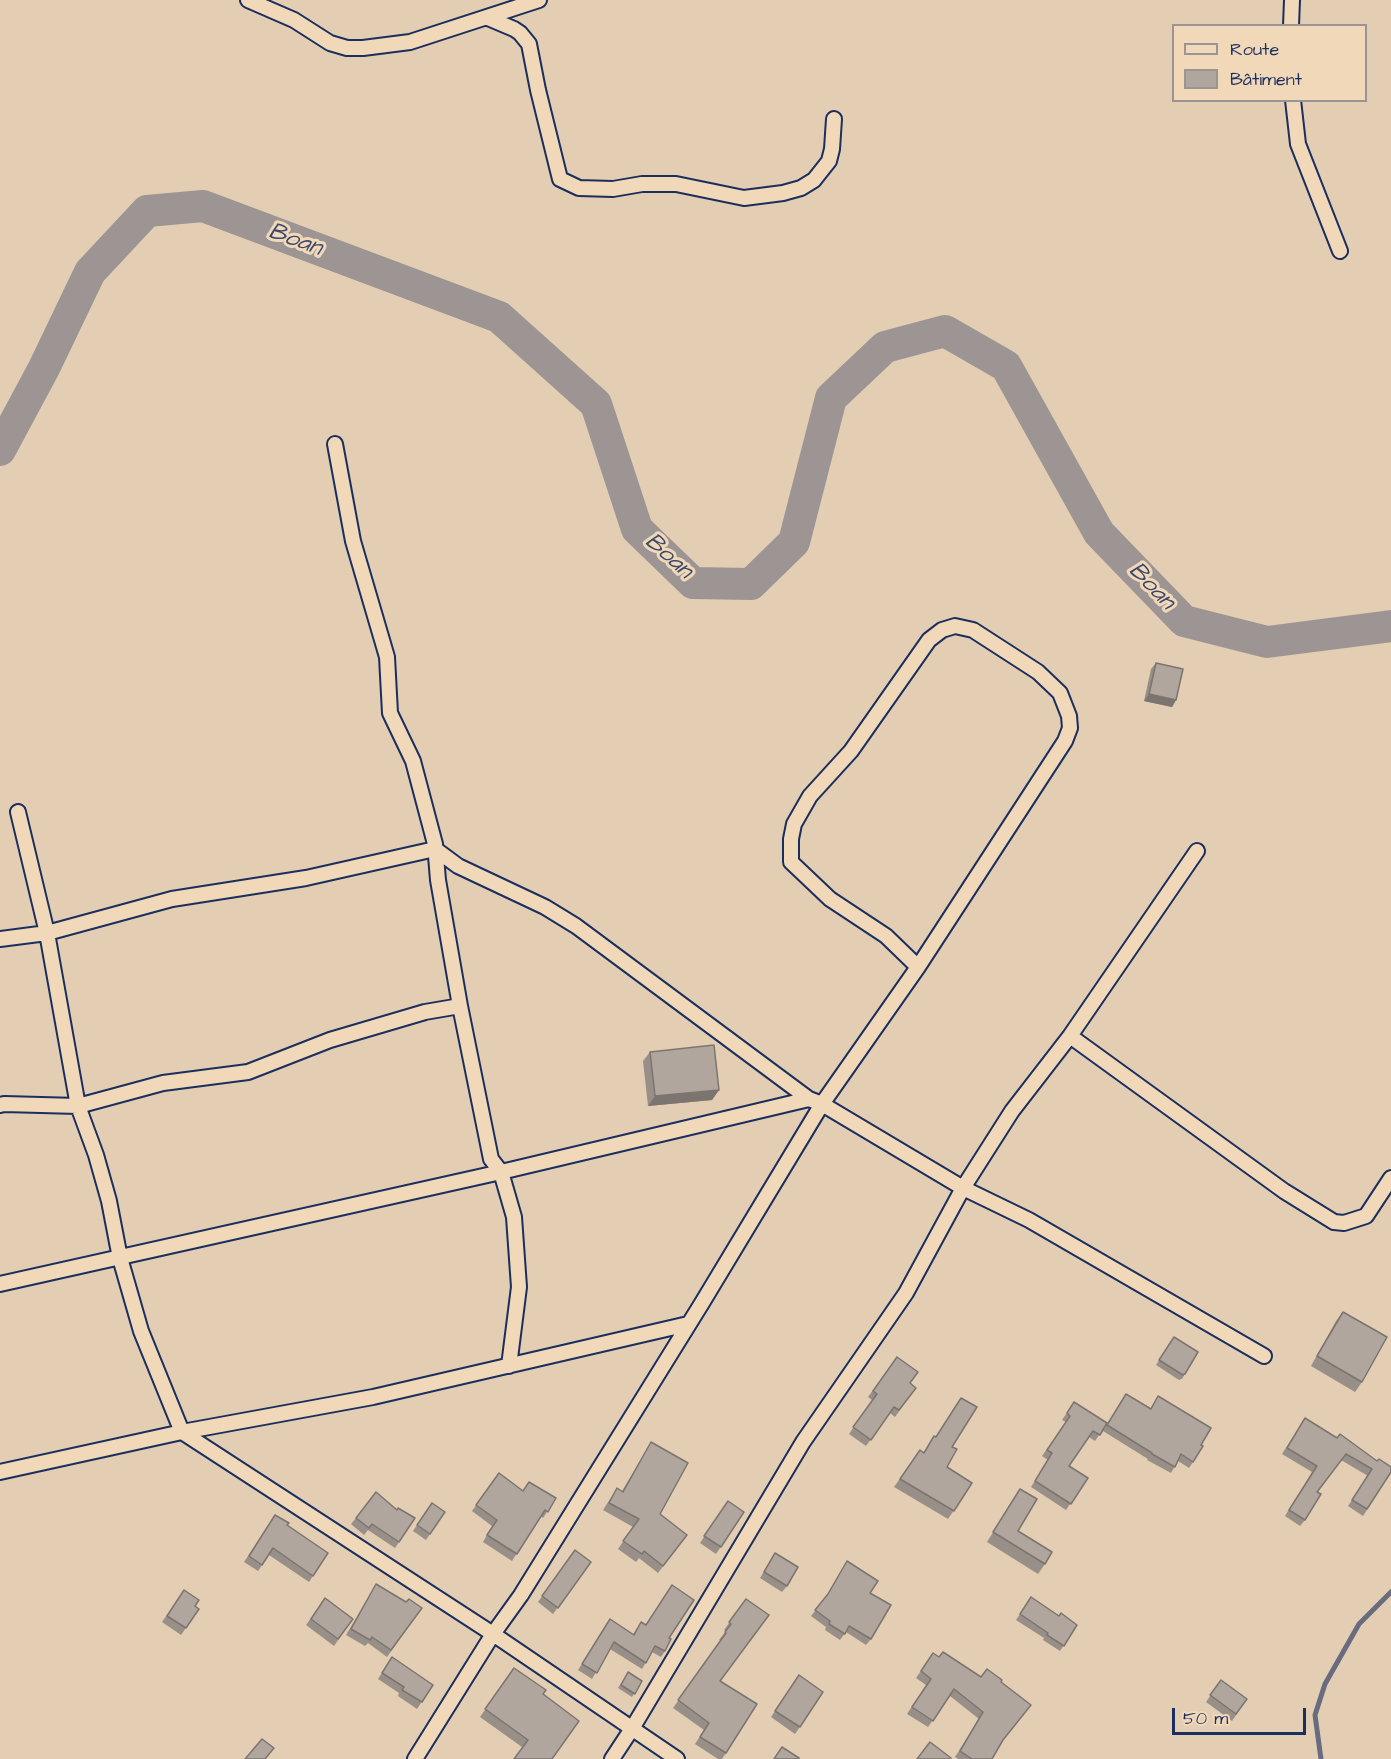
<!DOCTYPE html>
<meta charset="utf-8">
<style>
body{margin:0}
#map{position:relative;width:1391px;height:1759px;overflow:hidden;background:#e3ceb3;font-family:"Architects Daughter",sans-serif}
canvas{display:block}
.legend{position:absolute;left:1172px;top:24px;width:195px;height:78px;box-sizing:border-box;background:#f0d8b8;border:2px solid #9b9494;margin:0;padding:8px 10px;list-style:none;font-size:18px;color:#1b2f5e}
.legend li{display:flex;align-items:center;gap:12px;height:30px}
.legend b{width:30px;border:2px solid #9b9494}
.scale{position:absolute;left:1172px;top:1708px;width:134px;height:27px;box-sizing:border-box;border:3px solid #1b2f5e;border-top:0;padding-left:8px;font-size:18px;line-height:21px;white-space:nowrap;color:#1b2f5e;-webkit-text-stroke:4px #f0d8b8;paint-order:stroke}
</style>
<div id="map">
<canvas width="1391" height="1759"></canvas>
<ul class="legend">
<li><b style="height:8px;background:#f0d8b8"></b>Route</li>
<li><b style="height:16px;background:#b1a69e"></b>Bâtiment</li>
</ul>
<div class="scale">50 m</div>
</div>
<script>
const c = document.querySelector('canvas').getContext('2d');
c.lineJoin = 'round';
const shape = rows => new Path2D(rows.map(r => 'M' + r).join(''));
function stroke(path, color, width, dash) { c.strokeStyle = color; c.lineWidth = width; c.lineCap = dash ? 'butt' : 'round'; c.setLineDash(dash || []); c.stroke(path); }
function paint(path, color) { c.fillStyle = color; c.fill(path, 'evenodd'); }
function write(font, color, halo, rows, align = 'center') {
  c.font = font + ' "Architects Daughter",sans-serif'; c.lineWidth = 6; c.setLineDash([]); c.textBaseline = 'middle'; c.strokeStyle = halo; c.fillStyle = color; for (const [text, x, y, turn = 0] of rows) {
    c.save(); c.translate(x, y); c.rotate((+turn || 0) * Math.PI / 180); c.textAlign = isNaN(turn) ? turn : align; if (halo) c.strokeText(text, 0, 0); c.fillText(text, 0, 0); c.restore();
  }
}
stroke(shape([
 [1321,1759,1315,1715,1325,1684,1359,1624,1391,1592]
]), '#686c7e', 5);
stroke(shape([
 [0,450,44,368,90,272,147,211,203,206,499,317,596,404,637,529,693,583,751,584,794,542,831,398,885,347,945,331,1006,366,1099,533,1184,621,1267,642,1391,626]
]), '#9c9594', 32);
const minor = shape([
 [248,0,294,20,330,43,347,48,363,48,410,42,539,0],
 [488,18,514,29,520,33,529,44,538,90,560,179,579,188,613,189,642,184,676,184,744,198,783,193,801,188,814,180,829,161,832,149,834,119],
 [1291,26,1292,0],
 [1293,100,1298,144,1340,251],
 [335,444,353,541,387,657,390,713,413,761,435,844,438,880,460,1006],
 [18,812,47,933,78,1106,96,1155,109,1201,120,1258,141,1331,182,1432,493,1634,677,1759],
 [0,939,47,933,172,899,306,878,435,849,458,866,545,907,576,926,809,1099,822,1104,963,1188,1029,1220,1264,1356],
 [1070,1036,1284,1191,1334,1222,1344,1223,1366,1216,1391,1178],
 [0,1105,4,1104,78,1106,163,1083,248,1072,330,1040,425,1012,460,1006,491,1159,501,1172,514,1217,519,1287,509,1366],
 [0,1284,501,1172,809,1099],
 [0,1472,182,1432,373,1397,688,1324],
 [415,1759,493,1634,521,1595,702,1303,822,1104,918,967,1065,741,1070,728,1069,716,1060,693,1038,672,973,630,955,626,942,630,929,640,851,751,810,796,794,824,791,839,791,862,830,899,886,936,918,967],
 [612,1759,633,1727,803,1442,906,1293,963,1188,1012,1111,1070,1036,1197,851]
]);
stroke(minor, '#1b2f5e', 18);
stroke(minor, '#f0d8b8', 14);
paint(shape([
 [1156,663,1176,700,1172,707,1144,701,1151,669],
 [650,1052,719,1090,712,1100,648,1106,643,1061],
 [1343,1312,1362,1382,1355,1392,1311,1366,1336,1321],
 [1174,1337,1185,1374,1182,1379,1181,1379,1179,1380,1156,1365],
 [897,1357,910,1383,916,1388,895,1417,890,1413,866,1446,849,1434,872,1400,868,1397],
 [1126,1394,1150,1409,1158,1396,1201,1445,1193,1462,1189,1468,1178,1461,1171,1473,1147,1460,1148,1459,1103,1431],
 [961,1398,952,1447,947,1467,972,1483,948,1519,894,1487,920,1450,924,1452,934,1436,936,1437],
 [1074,1402,1107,1423,1095,1441,1089,1437,1069,1466,1088,1478,1066,1510,1031,1487,1048,1460,1042,1456,1066,1422,1062,1420],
 [1305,1418,1391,1472,1363,1516,1348,1506,1368,1476,1341,1460,1318,1492,1305,1520,1300,1526,1285,1516,1312,1472,1282,1454],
 [651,1442,660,1514,687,1535,658,1573,639,1558,636,1562,618,1549,633,1527,603,1510,617,1488,622,1491],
 [499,1473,523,1491,556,1498,543,1518,541,1516,512,1561,483,1542,492,1526,472,1511],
 [1020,1489,1018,1531,1045,1564,1038,1574,987,1542],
 [728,1501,744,1512,716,1554,700,1543],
 [432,1503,445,1512,426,1540,413,1531],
 [397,1510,415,1518,395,1548,368,1530,364,1535,351,1524,356,1518],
 [275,1515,287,1525,328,1553,309,1582,269,1555,258,1571,244,1562],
 [575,1550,591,1562,553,1614,538,1602],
 [775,1553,787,1586,782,1592,760,1578],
 [847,1561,870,1593,871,1639,866,1645,846,1632,840,1640,825,1630,826,1627,811,1616,825,1598],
 [376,1584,406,1602,422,1608,387,1657,368,1643,365,1646,346,1635],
 [184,1590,195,1606,199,1609,181,1635,162,1622],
 [1031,1597,1059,1616,1077,1625,1060,1651,1043,1640,1044,1638,1016,1620],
 [325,1598,353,1619,334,1646,306,1625],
 [746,1599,721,1681,726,1753,722,1759,718,1759,695,1744,704,1730,673,1708,721,1641,719,1640,726,1631,724,1630],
 [641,1622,669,1638,665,1651,661,1657,652,1652,642,1669,610,1649,592,1679,578,1670,606,1626,633,1634],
 [933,1653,939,1657,981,1677,1001,1682,1001,1744,992,1759,958,1759,955,1757,979,1719,950,1696,928,1727,907,1714,926,1685,916,1678],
 [392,1657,433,1685,417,1709,398,1696,399,1693,378,1679],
 [514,1668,543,1694,579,1721,522,1747,480,1717],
 [628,1672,642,1681,632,1697,618,1688],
 [799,1675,823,1692,795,1734,771,1717],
 [1221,1680,1247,1699,1232,1721,1206,1702]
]), '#988f88');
paint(shape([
 [1149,694,1176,700,1172,707,1144,701],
 [719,1090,712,1100,648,1106,655,1096]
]), '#7c746f');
const building = shape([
 [1156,663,1183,669,1176,700,1149,694,1156,663],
 [714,1045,719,1090,655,1096,650,1052,714,1045],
 [1343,1312,1387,1337,1362,1382,1317,1356,1343,1312],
 [1174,1337,1198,1352,1185,1374,1184,1374,1183,1375,1159,1360,1174,1337],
 [897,1357,918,1372,910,1383,916,1388,899,1410,894,1407,871,1440,853,1427,877,1394,873,1391,897,1357],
 [1126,1394,1151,1409,1158,1396,1211,1428,1201,1445,1203,1446,1193,1462,1181,1454,1175,1467,1152,1454,1152,1453,1107,1425,1126,1394],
 [961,1398,977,1407,952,1447,957,1449,947,1467,972,1483,954,1511,900,1479,920,1450,924,1453,934,1436,936,1437,961,1398],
 [1074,1402,1107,1423,1100,1435,1093,1431,1069,1466,1088,1478,1071,1504,1035,1481,1052,1453,1047,1450,1070,1416,1067,1413,1074,1402],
 [1305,1418,1337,1438,1340,1434,1377,1461,1379,1459,1391,1467,1391,1472,1367,1509,1352,1500,1372,1469,1346,1454,1317,1492,1321,1494,1305,1520,1289,1510,1317,1466,1287,1448,1305,1418],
 [651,1442,688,1463,660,1514,687,1535,663,1566,644,1551,642,1554,623,1541,639,1519,609,1503,617,1488,623,1492,651,1442],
 [499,1473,523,1491,529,1482,556,1498,548,1512,545,1510,517,1554,487,1535,497,1520,476,1505,499,1473],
 [1020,1489,1037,1499,1018,1531,1052,1552,1045,1564,993,1532,1020,1489],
 [376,1492,397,1510,398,1508,415,1518,399,1542,372,1524,369,1528,356,1518,376,1492],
 [728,1501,744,1512,721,1547,704,1536,728,1501],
 [432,1503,445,1512,430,1534,417,1525,432,1503],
 [275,1515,289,1523,287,1525,328,1553,313,1576,273,1548,262,1565,249,1556,275,1515],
 [575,1550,591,1562,558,1608,542,1596,575,1550],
 [775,1553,798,1567,787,1586,764,1572,775,1553],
 [847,1561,878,1581,870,1593,891,1605,871,1639,849,1626,845,1634,829,1624,830,1621,815,1610,828,1594,847,1561],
 [376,1584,406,1602,409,1599,422,1608,391,1650,372,1637,370,1640,351,1629,376,1584],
 [672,1585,694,1600,669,1638,671,1639,665,1651,655,1646,646,1663,614,1642,597,1673,582,1664,610,1619,634,1635,641,1622,646,1625,672,1585],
 [184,1590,199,1600,195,1606,199,1609,186,1628,167,1616,184,1590],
 [1031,1597,1059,1616,1061,1613,1077,1625,1064,1646,1047,1635,1048,1633,1020,1614,1031,1597],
 [325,1598,353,1619,338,1639,311,1619,325,1598],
 [746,1599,769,1615,720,1681,757,1704,726,1753,700,1737,709,1723,678,1700,726,1633,725,1632,731,1624,729,1622,746,1599],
 [943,1652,981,1677,987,1669,1002,1680,1001,1682,1031,1705,1003,1740,992,1759,972,1759,960,1751,983,1712,954,1689,933,1721,912,1707,931,1679,921,1671,933,1653,939,1657,943,1652],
 [392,1657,433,1685,422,1702,402,1690,404,1687,382,1673,392,1657],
 [514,1668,546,1690,543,1694,579,1721,552,1759,514,1759,528,1740,485,1709,514,1668],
 [628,1672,642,1681,635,1694,621,1685,628,1672],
 [799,1675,823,1692,800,1727,775,1711,799,1675],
 [1221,1680,1247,1699,1236,1714,1210,1695,1221,1680],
 [262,1739,274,1748,265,1759,245,1759,262,1739],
 [930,1742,951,1758,950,1759,917,1759,930,1742],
 [782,1747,799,1758,799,1759,774,1759,782,1747]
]);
paint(building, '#b1a69e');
stroke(building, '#7c746f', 1.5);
write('italic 24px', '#3b486c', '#f0d8b8', [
 ["Boan",295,241,20],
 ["Boan",668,557,42],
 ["Boan",1151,587,46]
]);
</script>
